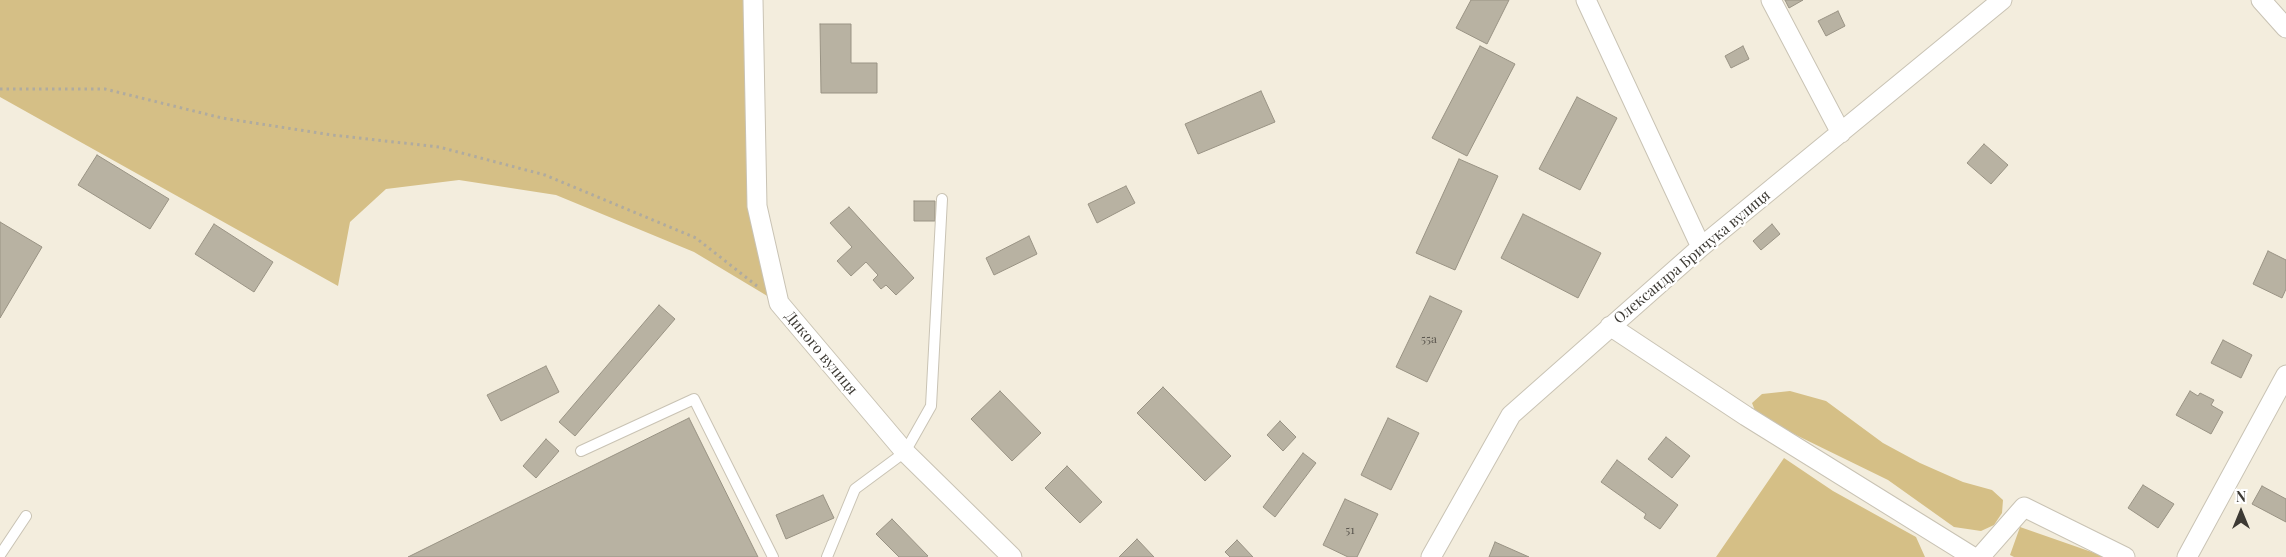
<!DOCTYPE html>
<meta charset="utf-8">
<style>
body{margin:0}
#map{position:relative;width:2286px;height:557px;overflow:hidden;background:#f3eddd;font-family:"Playfair Display",serif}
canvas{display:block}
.north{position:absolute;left:2216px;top:487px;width:50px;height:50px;-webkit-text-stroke:4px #fff;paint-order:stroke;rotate:0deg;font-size:14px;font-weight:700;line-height:20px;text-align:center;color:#3d3a34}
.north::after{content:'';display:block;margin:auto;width:18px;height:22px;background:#3d3a34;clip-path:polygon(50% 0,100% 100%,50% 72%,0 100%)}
</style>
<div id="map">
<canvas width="2286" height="557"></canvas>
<div class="north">N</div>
</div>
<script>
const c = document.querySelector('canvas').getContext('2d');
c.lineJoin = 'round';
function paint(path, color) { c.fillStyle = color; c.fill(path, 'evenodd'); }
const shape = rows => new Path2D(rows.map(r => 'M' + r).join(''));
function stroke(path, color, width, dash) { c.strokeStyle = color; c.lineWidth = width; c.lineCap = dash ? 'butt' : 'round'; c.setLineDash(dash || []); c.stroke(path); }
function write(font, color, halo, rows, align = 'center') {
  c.font = font + ' "Playfair Display",serif'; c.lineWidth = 4.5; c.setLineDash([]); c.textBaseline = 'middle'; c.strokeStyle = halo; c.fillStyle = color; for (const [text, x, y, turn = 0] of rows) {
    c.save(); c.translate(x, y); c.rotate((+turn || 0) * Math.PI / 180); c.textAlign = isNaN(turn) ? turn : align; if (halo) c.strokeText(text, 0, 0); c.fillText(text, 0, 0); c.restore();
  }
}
paint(shape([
 [0,0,753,0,757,206,779,303,694,252,556,195,459,180,386,189,350,222,338,286,0,97],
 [1790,391,1826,401,1883,443,1920,463,1963,482,1992,490,2003,500,2002,513,1994,525,1981,531,1954,527,1888,480,1757,416,1752,403,1762,394],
 [1784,458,1833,491,1916,537,1925,557,1716,557],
 [2020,527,2106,557,2014,557,2010,555]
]), '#d5bf86');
const building = shape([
 [1471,0,1509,0,1487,44,1456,28,1471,0],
 [1785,0,1803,0,1789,8,1785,0],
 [1838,11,1845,26,1826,36,1818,21,1838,11],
 [820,24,851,24,851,63,877,63,877,93,821,93,820,24],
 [1480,46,1515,64,1467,156,1432,138,1480,46],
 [1743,46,1749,59,1731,68,1725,56,1743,46],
 [1261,91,1275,122,1198,154,1185,124,1261,91],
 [1577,97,1617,118,1580,190,1539,169,1577,97],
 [1984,144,2008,165,1991,184,1967,163,1984,144],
 [97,155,169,199,150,229,78,185,97,155],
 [1459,159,1498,176,1455,270,1416,253,1459,159],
 [1126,186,1135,203,1097,223,1088,204,1126,186],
 [914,201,935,201,935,221,914,221,914,201],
 [849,207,914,278,896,295,886,285,881,289,873,280,878,275,866,262,851,276,837,261,852,247,830,223,849,207],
 [1523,214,1601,253,1578,298,1501,258,1523,214],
 [0,222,42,247,0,318,0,222],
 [214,224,273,262,254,292,195,254,214,224],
 [1772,224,1780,234,1761,250,1753,241,1772,224],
 [1029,236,1037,254,994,275,986,258,1029,236],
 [2268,251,2286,260,2286,289,2282,298,2253,284,2268,251],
 [1430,296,1462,311,1427,382,1396,367,1430,296],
 [659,305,675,319,575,436,559,422,659,305],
 [2223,340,2252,355,2241,378,2211,363,2223,340],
 [546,366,559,392,501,421,487,395,546,366],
 [1163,387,1231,456,1205,481,1137,413,1163,387],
 [1000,391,1041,433,1012,461,971,419,1000,391],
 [2190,391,2198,396,2200,393,2214,400,2211,405,2223,412,2211,434,2176,415,2190,391],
 [689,418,758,557,408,557,689,418],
 [1388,418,1419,433,1391,490,1361,475,1388,418],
 [1280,421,1296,437,1283,451,1267,435,1280,421],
 [1666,437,1690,456,1672,478,1648,459,1666,437],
 [546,439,559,451,536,478,523,466,546,439],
 [1303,453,1316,463,1275,517,1263,507,1303,453],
 [1617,460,1678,505,1660,529,1644,518,1646,514,1601,482,1617,460],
 [1067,466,1102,502,1080,523,1045,488,1067,466],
 [2143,485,2174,504,2158,528,2128,508,2143,485],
 [2262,486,2286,499,2286,522,2252,504,2262,486],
 [823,495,834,518,786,539,776,515,823,495],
 [1345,499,1378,514,1357,557,1348,557,1323,545,1345,499],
 [892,519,928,556,926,557,899,557,876,534,892,519],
 [1137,539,1154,557,1119,557,1137,539],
 [1237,540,1253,557,1230,557,1225,552,1237,540],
 [1495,542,1529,557,1489,557,1495,542]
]);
paint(building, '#b8b2a2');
stroke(building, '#999384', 1);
const service = shape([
 [581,451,694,399,773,557],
 [0,555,26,516],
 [827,557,855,489,905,452,931,406,942,199]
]);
const minor = shape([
 [753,0,757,206,779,303,905,452,1012,557],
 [1586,0,1701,247],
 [1771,0,1841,133],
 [2261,0,2286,28],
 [1610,326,1746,416,1973,557],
 [1431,557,1511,415,1701,247,2002,0],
 [1980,557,2024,507,2125,557],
 [2187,557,2286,375]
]);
stroke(service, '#c9c3b4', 12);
stroke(minor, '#c9c3b4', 21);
stroke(shape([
 [0,89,105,89,222,118,332,135,439,147,545,175,696,238,757,286]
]), '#b0ab9f', 3, [2.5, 4]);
stroke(service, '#fff', 10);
stroke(minor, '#fff', 19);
write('12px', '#5c5850', null, [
 ["55а",1429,339],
 ["51",1350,530]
]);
write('15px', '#3d3a34', '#fff', [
 ["Олександра Бричука вулиця",1692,257,-40],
 ["Дикого вулиця",821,353,50]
]);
</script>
